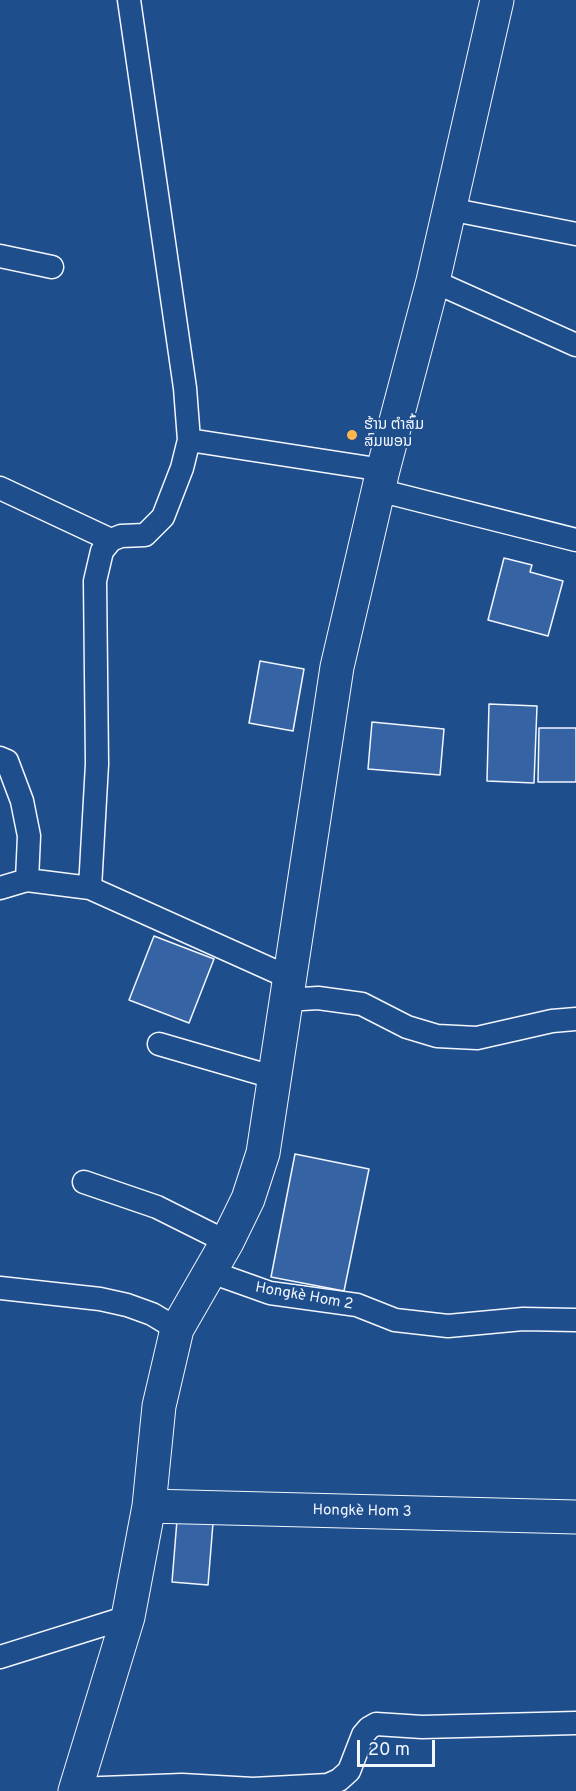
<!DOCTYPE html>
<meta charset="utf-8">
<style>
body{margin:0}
#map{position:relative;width:576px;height:1791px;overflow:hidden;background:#1f4e8c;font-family:Overpass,sans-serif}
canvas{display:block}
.scale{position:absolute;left:357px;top:1740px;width:78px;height:27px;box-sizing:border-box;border:3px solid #f2f6ff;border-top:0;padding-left:8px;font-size:18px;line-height:21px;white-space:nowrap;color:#f2f6ff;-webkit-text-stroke:4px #1f4e8c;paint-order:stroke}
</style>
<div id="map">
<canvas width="576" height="1791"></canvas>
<div class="scale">20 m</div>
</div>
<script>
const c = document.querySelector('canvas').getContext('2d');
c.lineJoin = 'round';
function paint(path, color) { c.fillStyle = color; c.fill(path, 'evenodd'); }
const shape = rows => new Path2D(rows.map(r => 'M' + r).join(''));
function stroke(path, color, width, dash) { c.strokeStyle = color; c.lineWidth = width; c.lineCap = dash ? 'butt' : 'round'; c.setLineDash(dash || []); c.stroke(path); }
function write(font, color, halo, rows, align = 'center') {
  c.font = font + ' Overpass,"Noto Sans Lao",sans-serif'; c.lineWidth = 4.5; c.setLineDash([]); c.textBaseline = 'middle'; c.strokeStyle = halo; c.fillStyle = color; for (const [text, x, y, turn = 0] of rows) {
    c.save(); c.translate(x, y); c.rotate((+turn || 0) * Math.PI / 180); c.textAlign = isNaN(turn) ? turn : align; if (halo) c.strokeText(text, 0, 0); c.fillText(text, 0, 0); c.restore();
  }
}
const building = shape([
 [504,558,532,565,530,572,563,581,548,636,488,620,504,558],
 [260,661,304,669,293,731,249,723,260,661],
 [489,704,537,706,534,783,487,781,489,704],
 [372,722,444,729,440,775,368,769,372,722],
 [539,728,576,728,576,782,538,782,539,728],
 [154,936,214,959,189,1023,129,1000,154,936],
 [295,1154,369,1169,344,1291,271,1277,295,1154],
 [177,1520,213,1523,208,1585,172,1582,177,1520]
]);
paint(building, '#3563a3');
stroke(building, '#f2f6ff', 1.5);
const street = shape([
 [449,209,576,234],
 [0,256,52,267],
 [433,281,576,345],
 [189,440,383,470],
 [0,488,111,540],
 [378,490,576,540],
 [0,758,7,761,22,801,29,836,27,880],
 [0,888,27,880,90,888,288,977],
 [90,888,97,764,95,581,102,551,111,540,121,536,145,535,163,517,182,468,189,440,185,388,129,0],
 [286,1000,318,998,362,1004,407,1027,437,1036,477,1038,552,1021,576,1019],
 [159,1044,276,1078],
 [84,1182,157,1207,227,1242],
 [211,1272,270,1293,357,1305,395,1320,448,1326,523,1319,576,1320],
 [0,1288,100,1299,127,1305,152,1314,177,1329],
 [0,1657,128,1617],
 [75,1789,182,1785,253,1789,328,1785,339,1780,349,1771,363,1735,369,1728,376,1724,422,1727,576,1723]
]);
const secondary = shape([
 [149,1506,576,1517],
 [75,1791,128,1617,149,1506,159,1406,177,1329,227,1242,248,1199,263,1153,337,667,383,470,433,281,497,0]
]);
stroke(street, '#f2f6ff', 25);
stroke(secondary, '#f2f6ff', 35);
stroke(street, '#1f4e8c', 22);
stroke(secondary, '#1f4e8c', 33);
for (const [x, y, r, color] of [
 [352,435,6,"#ffb74d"]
]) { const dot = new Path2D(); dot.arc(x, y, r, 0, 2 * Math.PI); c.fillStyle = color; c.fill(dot); stroke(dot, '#1f4e8c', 2); }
write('15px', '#f2f6ff', '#1f4e8c', [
 ["ຮ້ານ ຕຳສົ້ມ",364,426],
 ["ສົມພອນ",364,443]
], 'left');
write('15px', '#f2f6ff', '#1f4e8c', [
 ["Hongkè Hom 2",304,1297,10],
 ["Hongkè Hom 3",362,1512,1]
]);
</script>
